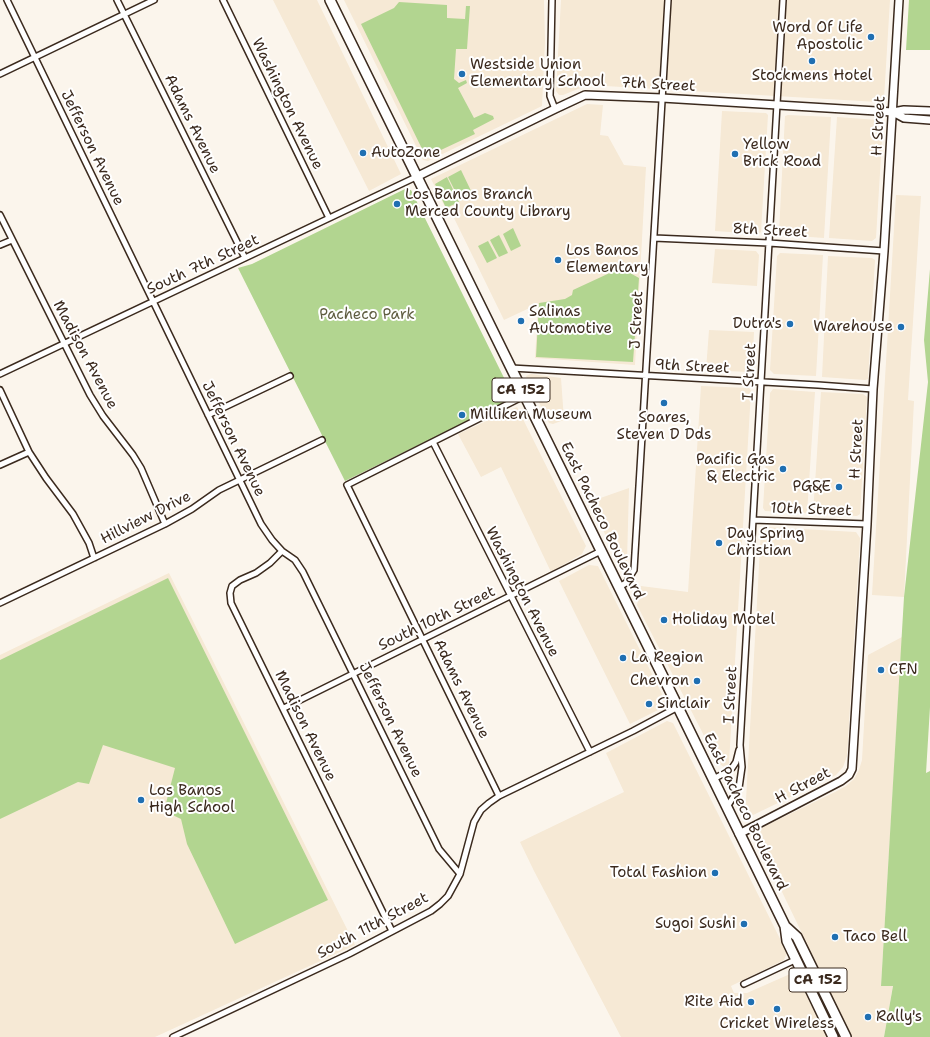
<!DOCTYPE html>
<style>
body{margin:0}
canvas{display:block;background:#fbf5ec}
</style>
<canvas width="930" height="1037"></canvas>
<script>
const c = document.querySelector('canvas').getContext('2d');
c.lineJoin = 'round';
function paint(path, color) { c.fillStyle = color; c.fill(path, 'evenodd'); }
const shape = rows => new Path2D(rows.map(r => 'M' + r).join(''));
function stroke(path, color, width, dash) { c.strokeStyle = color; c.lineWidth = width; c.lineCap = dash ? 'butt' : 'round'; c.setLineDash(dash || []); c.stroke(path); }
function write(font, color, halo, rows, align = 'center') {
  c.font = font + ' "Shantell Sans",sans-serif'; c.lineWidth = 4; c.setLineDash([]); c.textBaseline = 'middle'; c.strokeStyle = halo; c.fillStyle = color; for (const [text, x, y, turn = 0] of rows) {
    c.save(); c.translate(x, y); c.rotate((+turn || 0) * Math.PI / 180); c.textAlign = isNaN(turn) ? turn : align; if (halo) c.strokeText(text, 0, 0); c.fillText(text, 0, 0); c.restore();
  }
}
paint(shape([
 [273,0,317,0,401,174,369,191],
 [344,0,544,0,545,42,542,106,428,161,423,160],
 [561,0,890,0,884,99,878,102,588,85,563,95,559,95,556,91],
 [587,104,603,105,600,135,608,136,624,165,646,167,635,365,535,358,538,304,504,320,453,216,446,209,431,179],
 [722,111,766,113,768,115,761,232,759,234,715,231],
 [788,115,831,117,824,238,782,235,779,232,785,116],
 [837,117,878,120,883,124,876,238,872,241,829,238],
 [896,195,921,196,908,400,914,401,904,597,872,595],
 [715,249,756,251,759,255,757,286,712,283],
 [780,253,823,255,816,376,774,374,770,370,777,256],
 [828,256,872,258,875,260,868,379,865,380,822,377],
 [709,330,754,332,752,369,749,372,706,370],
 [531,374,561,378,564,420,553,424,549,423,526,376],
 [701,386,749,388,751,391,729,763,727,766,724,767,718,763,637,605,641,586,688,592],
 [773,389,815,392,807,513,765,511,763,508,770,393],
 [821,392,863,394,867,397,860,514,857,516,813,514],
 [517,407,586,546,582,554,551,572,501,467,481,477,458,434],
 [629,488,627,561,618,560,589,502],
 [765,527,856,532,860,538,847,756,843,767,836,775,751,816,746,815,744,810,746,800,761,530],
 [589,565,598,566,666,702,662,708,630,724,559,581],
 [169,573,355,945,155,1037,0,1037,0,655],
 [902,637,881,985,893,985,884,1037,852,1037,757,840,761,828,835,792,846,786,854,779,859,770,862,760,868,655],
 [667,721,673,723,787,953,784,960,731,986,734,993,747,993,790,974,795,975,798,978,827,1037,621,1037,534,871,520,842,624,792,606,753]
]), '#f6e9d5');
paint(shape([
 [909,0,930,0,930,50,906,50],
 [399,2,447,5,447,18,465,19,466,6,470,6,467,49,456,49,454,79,459,83,466,80,467,83,458,88,474,118,485,113,493,116,494,119,473,130,475,134,426,157,361,24,394,8],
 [461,170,473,195,460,201,448,177],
 [447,177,459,202,446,208,435,184],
 [405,189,411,190,514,398,345,481,238,268,252,264],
 [513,228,521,246,511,251,503,234],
 [499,235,508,253,499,257,490,240],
 [488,241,497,258,487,263,478,246],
 [930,269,930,707,926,773,930,771,930,1037,884,1037,893,986,881,986,904,597,928,382,924,340],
 [614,271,630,273,639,278,633,362,536,357,539,303,565,299,572,295,573,290],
 [168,578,328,900,235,944,187,844,181,819,164,811,175,768,103,745,89,784,78,782,0,819,0,660]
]), '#b2d590');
const street = shape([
 [7,0,261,524,272,540,282,551,295,560,303,572,439,849,460,874],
 [117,0,245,258],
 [223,0,329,218],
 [552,0,550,96,555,109],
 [0,74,154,0],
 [0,215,90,395,103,416,133,455,141,468,165,524],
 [654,238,769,243,884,251],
 [0,245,12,240],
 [511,368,818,385,873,389],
 [0,374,416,177],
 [0,390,29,452,46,478,73,514,89,543,94,558],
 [208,415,290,376],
 [433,442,590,752],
 [0,465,29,452],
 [753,520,867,524],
 [282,551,270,563,256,573,240,580,232,586,230,593,231,603,392,931],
 [619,587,626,583,634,570,668,0],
 [0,603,165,524,192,509,219,490,322,440],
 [284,708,601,551],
 [713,779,725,773,732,768,736,762,739,750],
 [499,796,347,485,524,396],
 [727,807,739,788,742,767,740,745,783,0],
 [744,984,795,960],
 [173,1037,349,954,431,911,440,904,448,896,460,874,474,822,481,810,489,803,499,796,633,731,678,707]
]);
const secondary = shape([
 [893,112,904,118,930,120],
 [416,177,555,109,585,95,662,98,893,112,904,110,930,111],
 [739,834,841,781,849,775,852,769,867,524,873,389,884,251,899,0]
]);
const highway = shape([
 [330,0,674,699,785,926,787,941,833,1037],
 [785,926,797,937,846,1037]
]);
stroke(street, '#3b2a1e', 8);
stroke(secondary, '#3b2a1e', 10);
stroke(highway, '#3b2a1e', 12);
stroke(street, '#fff', 5);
stroke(secondary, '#fff', 7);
stroke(highway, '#fff', 9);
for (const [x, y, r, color] of [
 [871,37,4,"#1f6fb2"],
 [812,61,4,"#1f6fb2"],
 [462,74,4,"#1f6fb2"],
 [363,153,4,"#1f6fb2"],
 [735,154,4,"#1f6fb2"],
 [397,204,4,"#1f6fb2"],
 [558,260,4,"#1f6fb2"],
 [521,321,4,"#1f6fb2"],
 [790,324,4,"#1f6fb2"],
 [901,327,4,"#1f6fb2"],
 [664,403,4,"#1f6fb2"],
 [462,415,4,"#1f6fb2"],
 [783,469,4,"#1f6fb2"],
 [839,487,4,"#1f6fb2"],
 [719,543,4,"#1f6fb2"],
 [664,620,4,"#1f6fb2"],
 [623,658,4,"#1f6fb2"],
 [881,670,4,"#1f6fb2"],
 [697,681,4,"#1f6fb2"],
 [649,704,4,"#1f6fb2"],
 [141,800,4,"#1f6fb2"],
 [715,873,4,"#1f6fb2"],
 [744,924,4,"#1f6fb2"],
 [835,937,4,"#1f6fb2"],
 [751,1002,4,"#1f6fb2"],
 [777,1009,4,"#1f6fb2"],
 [868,1017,4,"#1f6fb2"]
]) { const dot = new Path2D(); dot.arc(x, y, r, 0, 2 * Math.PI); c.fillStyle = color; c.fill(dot); stroke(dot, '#fff', 1.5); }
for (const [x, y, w] of [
 [521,390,58],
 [818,980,58]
]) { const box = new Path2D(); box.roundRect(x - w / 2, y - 12, w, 24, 3); c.fillStyle = '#fff'; c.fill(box); stroke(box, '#3b2a1e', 1); }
write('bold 14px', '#3b2a1e', null, [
 ["CA 152",521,390],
 ["CA 152",818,980]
]);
write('15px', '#3b2a1e', '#fff', [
 ["Word Of Life",863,28,"right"],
 ["Apostolic",863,45,"right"],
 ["Westside Union",470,65],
 ["Elementary School",470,82],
 ["Stockmens Hotel",812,76,"center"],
 ["Yellow",743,145],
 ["Brick Road",743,162],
 ["AutoZone",371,153],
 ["Los Banos Branch",405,195],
 ["Merced County Library",405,212],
 ["Los Banos",566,251],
 ["Elementary",566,268],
 ["Salinas",529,312],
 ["Automotive",529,329],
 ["Dutra's",782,324,"right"],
 ["Warehouse",893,327,"right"],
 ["Milliken Museum",470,415],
 ["Soares,",664,418,"center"],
 ["Steven D Dds",664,435,"center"],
 ["Pacific Gas",775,460,"right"],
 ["& Electric",775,477,"right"],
 ["PG&E",831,487,"right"],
 ["Day Spring",727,534],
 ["Christian",727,551],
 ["Holiday Motel",672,620],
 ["La Region",631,658],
 ["CFN",889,670],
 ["Chevron",689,681,"right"],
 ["Sinclair",657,704],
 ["Los Banos",149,791],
 ["High School",149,808],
 ["Total Fashion",707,873,"right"],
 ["Sugoi Sushi",736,924,"right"],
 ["Taco Bell",843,937],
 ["Rite Aid",743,1002,"right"],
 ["Rally's",876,1017],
 ["Cricket Wireless",777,1024,"center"]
], 'left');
write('15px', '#3b2a1e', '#fff', [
 ["7th Street",658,85,3],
 ["Washington Avenue",287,104,64],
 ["Adams Avenue",192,124,64],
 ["H Street",879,126,-87],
 ["Jefferson Avenue",92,148,64],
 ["8th Street",770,231,3],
 ["South 7th Street",203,265,-25],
 ["J Street",637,320,-87],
 ["Madison Avenue",85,355,62],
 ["9th Street",692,367,3],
 ["I Street",750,372,-87],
 ["Jefferson Avenue",233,439,64],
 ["H Street",857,449,-87],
 ["10th Street",811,510,2],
 ["Hillview Drive",146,518,-27],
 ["East Pacheco Boulevard",602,521,64],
 ["Washington Avenue",522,592,63],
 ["South 10th Street",437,619,-26],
 ["Adams Avenue",461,689,64],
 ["I Street",731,695,-87],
 ["Jefferson Avenue",390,720,64],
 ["Madison Avenue",305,726,64],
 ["H Street",803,786,-28],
 ["East Pacheco Boulevard",745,812,64],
 ["South 11th Street",373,926,-28]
]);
write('15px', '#5f5d40', '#fff', [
 ["Pacheco Park",367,315]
]);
</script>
